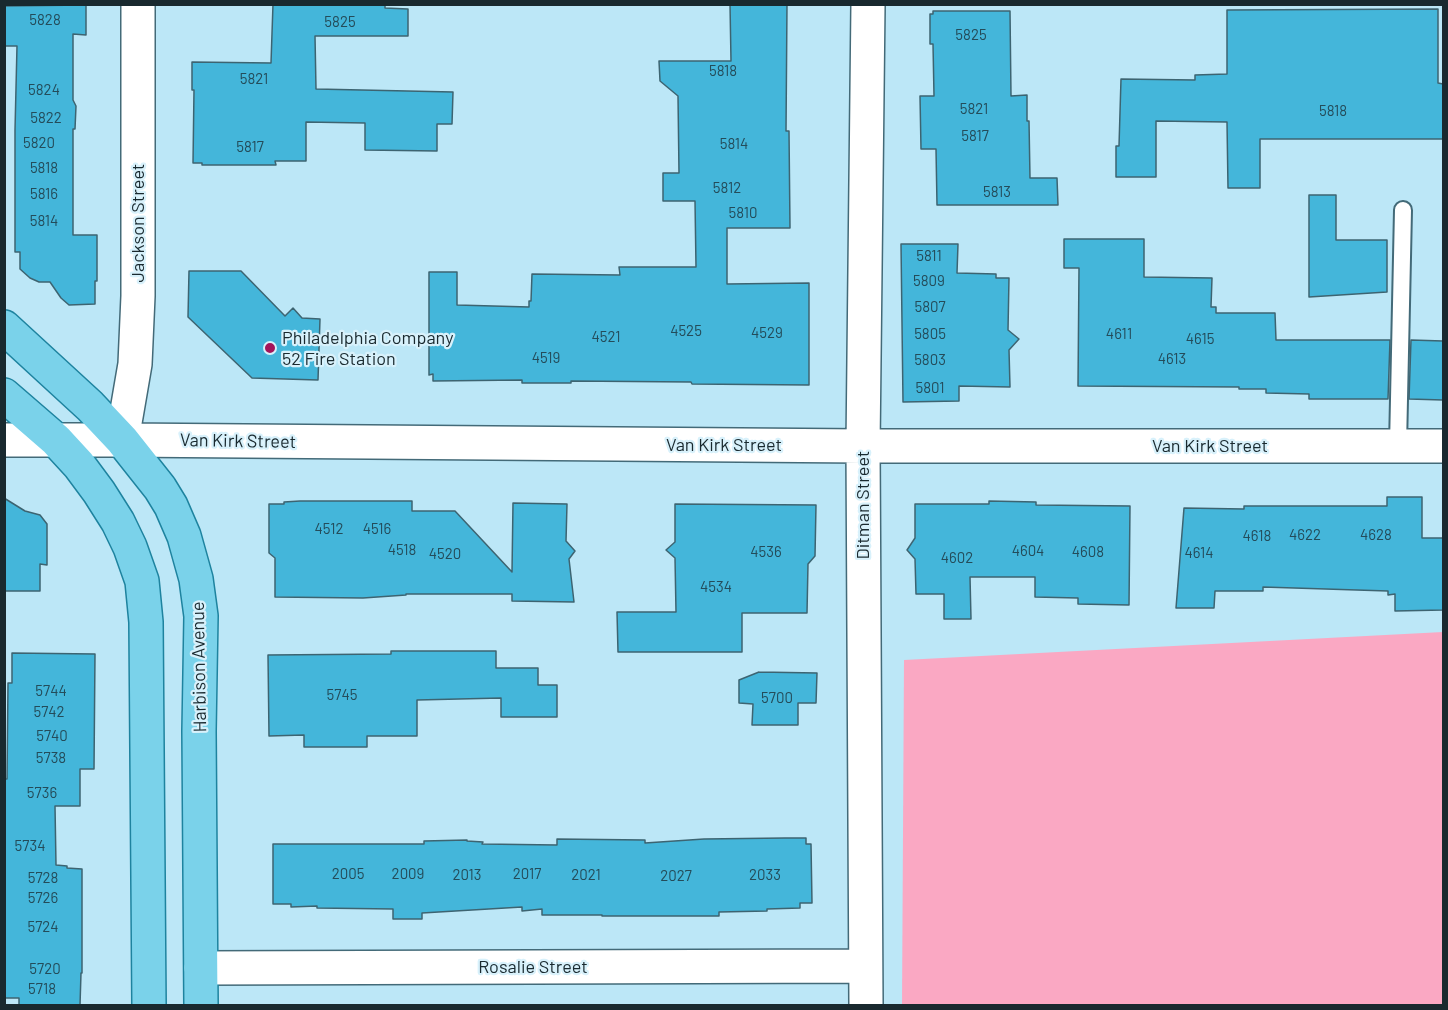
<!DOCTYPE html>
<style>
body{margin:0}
#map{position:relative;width:1448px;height:1010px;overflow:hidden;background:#bce7f7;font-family:Barlow,sans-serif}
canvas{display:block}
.frame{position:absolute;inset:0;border:6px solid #19292f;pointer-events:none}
</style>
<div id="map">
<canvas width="1448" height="1010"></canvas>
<div class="frame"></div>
</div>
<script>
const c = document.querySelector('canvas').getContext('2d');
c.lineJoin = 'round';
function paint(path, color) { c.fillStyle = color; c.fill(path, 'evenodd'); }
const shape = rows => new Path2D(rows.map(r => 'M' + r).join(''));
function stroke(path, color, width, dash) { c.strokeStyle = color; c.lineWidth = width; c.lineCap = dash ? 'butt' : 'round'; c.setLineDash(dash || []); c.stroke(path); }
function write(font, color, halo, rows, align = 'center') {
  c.font = font + ' Barlow,sans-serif'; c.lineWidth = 4.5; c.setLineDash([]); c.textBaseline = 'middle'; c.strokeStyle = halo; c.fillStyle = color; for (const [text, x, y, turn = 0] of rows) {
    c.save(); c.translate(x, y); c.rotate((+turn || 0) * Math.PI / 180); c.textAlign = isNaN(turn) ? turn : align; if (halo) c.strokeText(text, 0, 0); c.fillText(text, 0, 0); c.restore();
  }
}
paint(shape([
 [1443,632,1443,1005,902,1005,904,660]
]), '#faa8c3');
const building = shape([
 [273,4,385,4,385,8,408,9,408,36,315,36,316,89,453,92,452,124,437,124,437,151,365,150,365,123,306,122,306,161,275,161,276,165,202,165,202,163,193,163,194,90,192,90,192,62,271,63,273,4],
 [730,4,787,4,786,131,789,131,790,228,727,228,727,284,809,283,809,385,692,384,691,382,571,381,571,383,522,383,522,380,433,381,433,374,429,375,429,272,457,272,457,305,529,307,529,301,531,301,532,274,620,275,619,267,696,267,695,201,663,201,663,173,679,173,678,96,660,81,659,61,731,61,730,4],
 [86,5,86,35,73,34,73,100,76,106,75,129,73,129,73,235,97,235,97,281,95,281,95,304,69,305,61,298,50,282,39,282,30,278,20,269,20,252,15,252,15,130,17,46,4,46,4,6,86,5],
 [1438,9,1438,83,1443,84,1443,139,1260,139,1260,188,1228,188,1227,122,1156,121,1156,177,1116,177,1116,146,1119,146,1121,79,1195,80,1195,75,1227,74,1227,10,1438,9],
 [933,11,1010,11,1011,96,1027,95,1027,121,1029,121,1030,178,1057,178,1058,205,937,205,936,149,921,149,920,96,934,96,933,44,930,44,930,14,933,14,933,11],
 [1309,195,1336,195,1336,240,1387,240,1387,292,1309,297,1309,195],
 [1064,239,1144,239,1144,277,1212,278,1211,307,1216,307,1216,313,1275,313,1276,340,1390,340,1388,399,1309,399,1309,394,1266,393,1266,389,1239,389,1239,387,1078,386,1079,268,1064,268,1064,239],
 [901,244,958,244,957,273,996,274,996,278,1009,278,1008,330,1019,339,1009,350,1010,387,959,386,959,401,903,402,901,244],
 [189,271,241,271,285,316,293,308,302,318,320,319,318,380,252,378,188,317,189,271],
 [1411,340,1443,341,1443,400,1409,399,1411,340],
 [1387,497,1422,497,1422,538,1443,538,1443,610,1395,611,1395,594,1388,595,1388,591,1263,587,1263,591,1215,591,1214,608,1176,608,1184,508,1244,509,1244,506,1387,506,1387,497],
 [4,498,25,511,40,515,47,524,47,565,40,564,40,591,4,591,4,498],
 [300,501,412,501,412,511,455,511,512,572,513,503,567,504,566,541,575,551,569,559,574,602,512,601,512,594,406,594,406,595,363,598,275,597,275,558,269,553,269,504,284,504,284,502,300,501],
 [989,501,1036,502,1036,505,1130,506,1129,605,1078,604,1078,598,1035,597,1035,577,970,577,971,619,944,619,944,594,916,594,915,559,907,550,915,538,915,504,989,504,989,501],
 [675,504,816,505,815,556,808,564,807,613,742,613,742,652,618,652,617,612,676,612,675,558,666,550,675,542,675,504],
 [391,651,496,651,496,668,538,668,538,685,557,685,557,717,501,717,501,698,417,700,417,736,367,736,367,747,304,747,304,735,269,736,268,655,391,654,391,651],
 [12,653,95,654,94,769,80,769,80,806,55,806,56,865,67,866,67,868,82,869,82,973,81,973,80,1005,19,1005,19,998,4,998,4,779,7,779,8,683,12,683,12,653],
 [759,672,817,673,816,703,798,703,798,725,752,725,753,704,739,703,739,680,759,672],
 [785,838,806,838,806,844,811,844,812,903,800,903,800,908,767,909,767,911,719,912,719,916,602,916,602,915,542,915,542,909,522,911,522,907,422,913,422,919,393,919,393,909,317,908,317,906,291,907,291,904,273,904,273,844,424,844,424,841,467,840,467,841,483,842,482,844,557,845,557,839,645,840,645,843,704,839,785,838]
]);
paint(building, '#44b6da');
stroke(building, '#3d6471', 1.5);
const service = shape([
 [1398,446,1403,210]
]);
const minor = shape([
 [4,440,122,440,863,446,1444,446],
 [122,440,135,364,138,296,138,4],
 [201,968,865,966],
 [866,1006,863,446,868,4]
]);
const primary = shape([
 [4,327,90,406,122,440,160,488,171,506,184,536,196,579,201,616,199,731,201,1006],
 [4,395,56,440,79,465,99,492,118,522,130,547,142,581,146,622,149,1006]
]);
stroke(service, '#436a78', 20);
stroke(minor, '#436a78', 36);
stroke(primary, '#1e839f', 36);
stroke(service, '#fff', 16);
stroke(minor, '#fff', 33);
stroke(primary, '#7ad2ea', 33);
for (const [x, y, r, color] of [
 [270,348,6,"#a3145a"]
]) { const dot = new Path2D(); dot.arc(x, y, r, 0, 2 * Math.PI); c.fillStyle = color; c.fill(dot); stroke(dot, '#d8f1fb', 2); }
write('15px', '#244c5a', null, [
 ["5828",45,20],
 ["5825",340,22],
 ["5825",971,35],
 ["5818",723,71],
 ["5821",254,79],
 ["5824",44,90],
 ["5821",974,109],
 ["5818",1333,111],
 ["5822",46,118],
 ["5817",975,136],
 ["5820",39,143],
 ["5814",734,144],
 ["5817",250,147],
 ["5818",44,168],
 ["5812",727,188],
 ["5813",997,192],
 ["5816",44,194],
 ["5810",743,213],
 ["5814",44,221],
 ["5811",929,256],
 ["5809",929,281],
 ["5807",930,307],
 ["4525",686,331],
 ["4529",767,333],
 ["5805",930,334],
 ["4611",1119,334],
 ["4521",606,337],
 ["4615",1200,339],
 ["4519",546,358],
 ["4613",1172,359],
 ["5803",930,360],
 ["5801",930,388],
 ["4512",329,529],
 ["4516",377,529],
 ["4622",1305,535],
 ["4628",1376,535],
 ["4618",1257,536],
 ["4518",402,550],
 ["4604",1028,551],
 ["4536",766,552],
 ["4608",1088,552],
 ["4614",1199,553],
 ["4520",445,554],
 ["4602",957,558],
 ["4534",716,587],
 ["5744",51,691],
 ["5745",342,695],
 ["5700",777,698],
 ["5742",49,712],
 ["5740",52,736],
 ["5738",51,758],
 ["5736",42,793],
 ["5734",30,846],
 ["2005",348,874],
 ["2009",408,874],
 ["2017",527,874],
 ["2013",467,875],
 ["2021",586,875],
 ["2033",765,875],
 ["2027",676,876],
 ["5728",43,878],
 ["5726",43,898],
 ["5724",43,927],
 ["5720",45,969],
 ["5718",42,989]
]);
write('18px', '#19292f', '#d8f1fb', [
 ["Jackson Street",138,223,-90],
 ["Van Kirk Street",238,441,1],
 ["Van Kirk Street",724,445],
 ["Van Kirk Street",1210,446],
 ["Ditman Street",863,505,-90],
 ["Harbison Avenue",199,667,-91],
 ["Rosalie Street",533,967]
]);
write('18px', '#19292f', '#d8f1fb', [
 ["Philadelphia Company",282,338],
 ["52 Fire Station",282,359]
], 'left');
</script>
